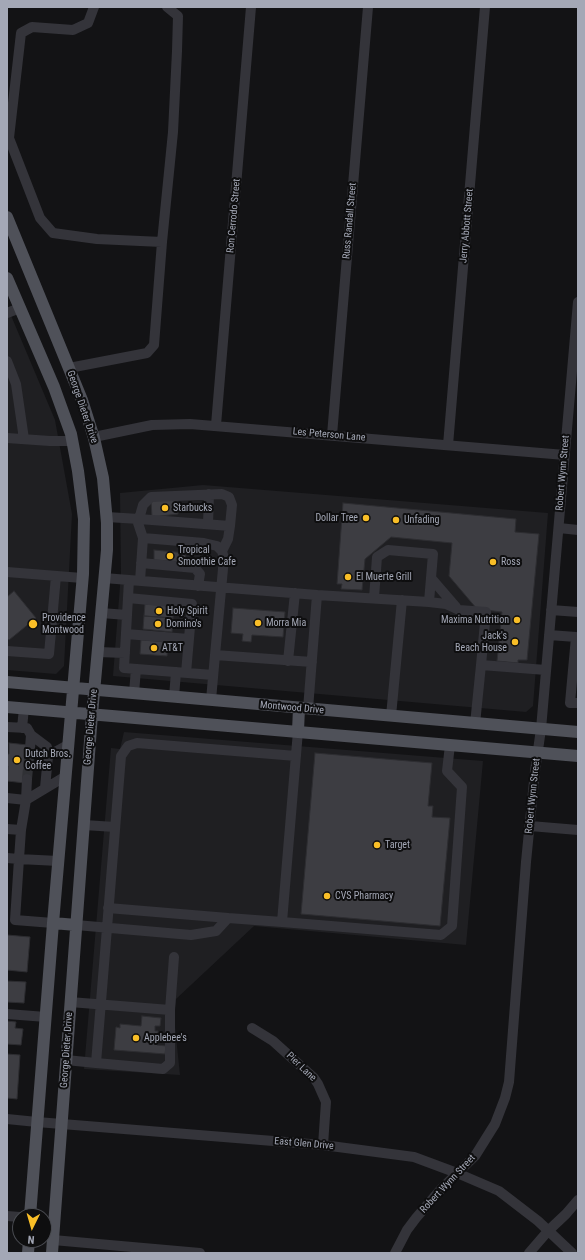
<!DOCTYPE html>
<style>
body{margin:0}
#map{position:relative;width:585px;height:1260px;overflow:hidden;background:#131315;font-family:"Roboto Condensed",sans-serif}
canvas{display:block}
.frame{position:absolute;inset:0;border:8px solid #a4a8b6;pointer-events:none}
.north{position:absolute;left:12px;top:1208px;width:40px;height:40px;box-sizing:border-box;background:#0e0e0f;border:1px solid #4a4c52;border-radius:50%;rotate:185deg;font-size:11px;font-weight:700;line-height:16px;text-align:center;color:#a4a8b6}
.north::after{content:'';display:block;margin:auto;width:14px;height:18px;background:#f9be27;clip-path:polygon(50% 0,100% 100%,50% 72%,0 100%)}
</style>
<div id="map">
<canvas width="585" height="1260"></canvas>
<div class="frame"></div>
<div class="north">N</div>
</div>
<script>
const c = document.querySelector('canvas').getContext('2d');
c.lineJoin = 'round';
function paint(path, color) { c.fillStyle = color; c.fill(path, 'evenodd'); }
const shape = rows => new Path2D(rows.map(r => 'M' + r).join(''));
function stroke(path, color, width, dash) { c.strokeStyle = color; c.lineWidth = width; c.lineCap = dash ? 'butt' : 'round'; c.setLineDash(dash || []); c.stroke(path); }
function write(font, color, halo, rows, align = 'center') {
  c.font = font + ' "Roboto Condensed",sans-serif'; c.lineWidth = 4; c.setLineDash([]); c.textBaseline = 'middle'; c.strokeStyle = halo; c.fillStyle = color; for (const [text, x, y, turn = 0] of rows) {
    c.save(); c.translate(x, y); c.rotate((+turn || 0) * Math.PI / 180); c.textAlign = isNaN(turn) ? turn : align; if (halo) c.strokeText(text, 0, 0); c.fillText(text, 0, 0); c.restore();
  }
}
paint(shape([
 [7,306,55,420,72,514,64,666,56,674,7,670],
 [203,485,548,513,533,706,526,712,113,676,121,573,120,493],
 [124,732,483,761,466,945,254,926,176,999,174,1017,180,1075,84,1069,111,748,120,749]
]), '#1f1f22');
const building = shape([
 [177,499,178,514,152,517,151,501,177,499],
 [343,503,516,519,515,532,539,534,527,660,518,660,518,663,497,661,502,612,477,609,449,576,452,543,391,537,365,559,362,590,341,589,342,584,337,584,343,503],
 [154,550,186,553,185,562,154,560,154,550],
 [14,591,36,618,9,640,7,638,7,597,14,591],
 [145,604,174,606,173,618,144,616,145,604],
 [233,608,285,612,283,637,252,635,251,642,242,641,243,634,231,633,233,608],
 [144,616,173,618,172,632,143,629,144,616],
 [141,640,168,642,167,656,140,654,141,640],
 [9,743,28,745,25,783,7,781,8,766,7,766,7,754,9,754,9,743],
 [315,753,432,763,428,806,433,806,432,817,450,818,440,926,301,914,315,753],
 [7,935,30,937,27,972,7,970,7,935],
 [7,981,26,982,24,1003,7,1002,7,981],
 [142,1016,161,1018,160,1026,155,1026,155,1031,158,1031,157,1045,166,1046,165,1054,114,1050,116,1027,120,1028,120,1024,141,1026,142,1016],
 [7,1021,16,1022,15,1028,23,1029,21,1045,7,1044,7,1021],
 [7,1054,20,1055,17,1099,7,1098,7,1054]
]);
paint(building, '#3d3d42');
stroke(building, '#2d2d31', 1);
stroke(shape([
 [27,779,30,748]
]), '#303135', 10, [10, 5]);
stroke(shape([
 [7,137,9,138,40,218,53,233,97,239,162,242],
 [9,138,21,33,32,27,73,30,88,23,94,7],
 [7,313,20,308],
 [7,361,16,384,24,439],
 [69,368,147,353,154,345,162,242,173,132,177,51,178,16,167,7],
 [216,425,251,7],
 [332,435,368,7],
 [94,437,152,425,190,424,565,455],
 [7,438,50,441,73,441],
 [448,445,485,7],
 [107,517,139,519,138,523,143,538,140,581],
 [208,524,209,494],
 [559,528,578,530],
 [143,538,204,543,217,546,222,551,224,558,215,655],
 [222,551,228,539,230,526,232,505,229,497,222,494,151,497,143,505,139,519,230,526],
 [141,563,195,568,200,574,198,586],
 [7,572,82,578],
 [104,578,317,595],
 [431,578,456,607],
 [129,580,124,668,213,675],
 [128,598,192,604,186,673],
 [374,598,377,557,388,550,433,554,429,602],
 [551,610,578,612],
 [101,613,127,615],
 [126,634,189,639],
 [549,635,576,637,570,703,578,703],
 [7,651,49,654,56,576],
 [98,652,125,653],
 [288,661,295,593],
 [134,693,136,669],
 [174,697,176,672],
 [211,700,215,655,312,662],
 [308,709,317,595,429,602,446,604,459,610,486,612,481,665],
 [391,716,402,600],
 [475,724,481,665,546,670],
 [7,727,27,728,31,735,47,747,48,756],
 [22,728,24,708],
 [30,748,31,735],
 [45,788,48,756,68,745],
 [7,798,26,800,21,830],
 [26,800,66,776],
 [26,800,27,779],
 [84,825,115,827],
 [530,826,578,830],
 [7,829,21,830,19,859,7,858],
 [108,908,228,918],
 [282,922,441,935,452,926,462,787,447,771,450,745],
 [53,923,15,920,19,859,58,861],
 [76,925,191,935,216,931,228,918,282,922,298,731],
 [70,1002,170,1010],
 [7,1014,46,1017],
 [252,1028,273,1041,314,1078,318,1084,326,1102,323,1145],
 [66,1060,96,1063,121,756,128,746,137,743,296,756],
 [96,1063,163,1069,170,1063,170,1010,174,957],
 [7,1119,37,1122,323,1145,414,1157,457,1173,499,1191,538,1221,572,1253],
 [7,1216,20,1217],
 [53,1240,200,1253],
 [395,1253,407,1230,416,1218,441,1189,475,1156,495,1124,505,1098,509,1082,526,862,535,771,541,729,578,302],
 [529,1253,548,1231,566,1214,578,1200]
]), '#34343a', 10);
stroke(shape([
 [7,217,82,400,94,438,103,478,107,523,107,550,92,714,52,1253],
 [7,278,54,387,71,434,78,471,84,519,83,574,53,923,30,1216],
 [7,682,578,732],
 [7,707,578,756],
 [298,731,299,708],
 [53,923,76,925],
 [28,1253,29,1240]
]), '#4f5159', 12);
for (const [x, y, r, color] of [
 [165,508,4,"#f9be27"],
 [366,518,4,"#f9be27"],
 [396,520,4,"#f9be27"],
 [170,556,4,"#f9be27"],
 [493,562,4,"#f9be27"],
 [348,577,4,"#f9be27"],
 [159,611,4,"#f9be27"],
 [517,620,4,"#f9be27"],
 [258,623,4,"#f9be27"],
 [33,624,5,"#f9be27"],
 [158,624,4,"#f9be27"],
 [515,642,4,"#f9be27"],
 [154,648,4,"#f9be27"],
 [17,760,4,"#f9be27"],
 [377,845,4,"#f9be27"],
 [327,896,4,"#f9be27"],
 [136,1038,4,"#f9be27"]
]) { const dot = new Path2D(); dot.arc(x, y, r, 0, 2 * Math.PI); c.fillStyle = color; c.fill(dot); stroke(dot, '#0e0e0f', 1.5); }
write('10px', '#a4a8b6', '#0e0e0f', [
 ["Ron Cerrodo Street",234,216,-85],
 ["Russ Randall Street",350,221,-85],
 ["Jerry Abbott Street",467,226,-85],
 ["George Dieter Drive",82,407,71],
 ["Les Peterson Lane",329,435,5],
 ["Robert Wynn Street",563,473,-85],
 ["Montwood Drive",292,708,5],
 ["George Dieter Drive",91,727,-85],
 ["Robert Wynn Street",533,796,-84],
 ["George Dieter Drive",67,1050,-86],
 ["Pier Lane",301,1067,44],
 ["East Glen Drive",304,1144,5],
 ["Robert Wynn Street",448,1184,-47]
]);
write('10px', '#a4a8b6', '#0e0e0f', [
 ["Starbucks",173,508],
 ["Dollar Tree",358,518,"right"],
 ["Unfading",404,520],
 ["Tropical",178,550],
 ["Smoothie Cafe",178,562],
 ["Ross",501,562],
 ["El Muerte Grill",356,577],
 ["Holy Spirit",167,611],
 ["Providence",42,618],
 ["Montwood",42,630],
 ["Maxima Nutrition",509,620,"right"],
 ["Morra Mia",266,623],
 ["Domino's",166,624],
 ["Jack's",507,636,"right"],
 ["Beach House",507,648,"right"],
 ["AT&T",162,648],
 ["Dutch Bros.",25,754],
 ["Coffee",25,766],
 ["Target",385,845],
 ["CVS Pharmacy",335,896],
 ["Applebee's",144,1038]
], 'left');
</script>
